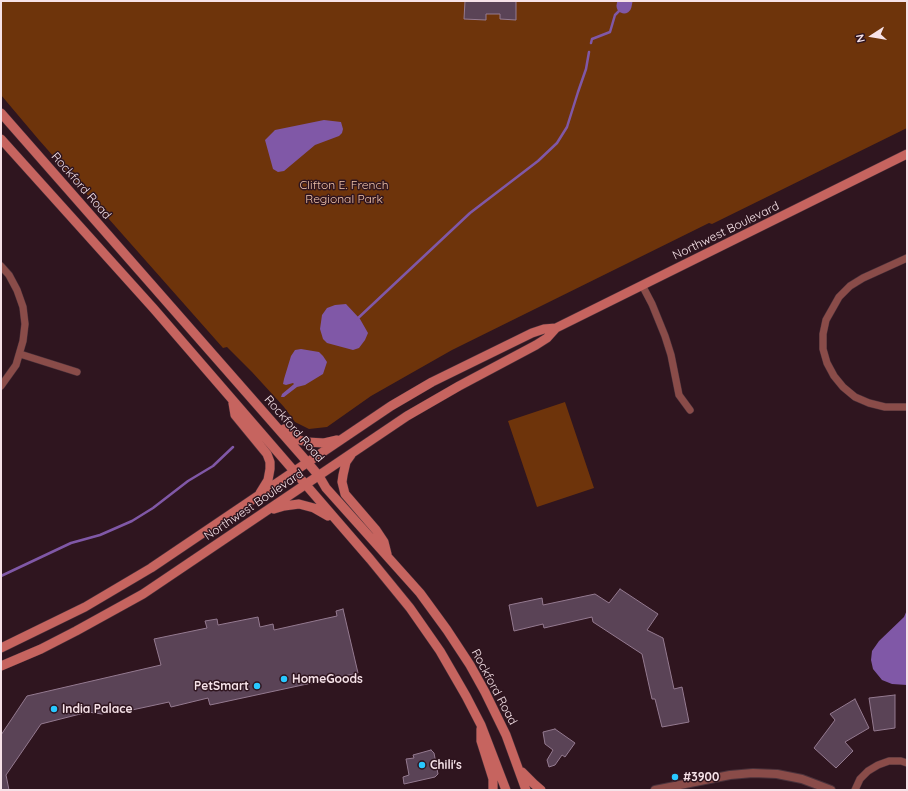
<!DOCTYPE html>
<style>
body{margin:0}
#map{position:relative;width:908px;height:791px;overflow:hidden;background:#2f151f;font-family:Quicksand,sans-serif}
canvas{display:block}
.frame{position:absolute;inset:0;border:2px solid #f6e2e8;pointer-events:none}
.north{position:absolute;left:852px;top:16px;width:40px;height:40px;-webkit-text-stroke:3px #2f151f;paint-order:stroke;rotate:258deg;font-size:11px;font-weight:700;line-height:16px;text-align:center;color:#f6e2e8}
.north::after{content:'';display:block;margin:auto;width:14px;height:18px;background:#f6e2e8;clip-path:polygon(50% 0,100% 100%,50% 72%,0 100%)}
</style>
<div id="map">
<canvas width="908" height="791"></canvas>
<div class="frame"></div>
<div class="north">N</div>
</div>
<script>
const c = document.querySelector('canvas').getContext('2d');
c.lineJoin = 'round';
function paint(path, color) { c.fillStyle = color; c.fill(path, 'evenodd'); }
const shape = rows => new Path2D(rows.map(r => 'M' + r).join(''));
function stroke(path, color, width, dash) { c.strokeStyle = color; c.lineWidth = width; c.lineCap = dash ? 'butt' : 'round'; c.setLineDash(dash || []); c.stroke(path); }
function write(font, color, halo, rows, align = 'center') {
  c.font = font + ' Quicksand,sans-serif'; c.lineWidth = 3; c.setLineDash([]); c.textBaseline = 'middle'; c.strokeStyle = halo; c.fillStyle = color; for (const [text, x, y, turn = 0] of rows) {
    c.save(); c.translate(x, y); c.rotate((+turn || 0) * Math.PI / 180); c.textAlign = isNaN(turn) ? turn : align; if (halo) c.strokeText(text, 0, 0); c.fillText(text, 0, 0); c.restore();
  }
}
paint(shape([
 [1,1,907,1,907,128,712,224,709,223,452,350,371,396,327,427,309,429,295,422,284,407,252,372,227,347,223,348,39,140,1,95],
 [565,402,594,488,537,507,508,421]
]), '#6e340b');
paint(shape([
 [324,120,341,122,343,129,342,133,339,136,315,145,284,171,278,172,273,169,265,140,275,130],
 [346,304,360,319,368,333,365,340,359,348,353,350,327,343,323,339,320,329,322,315,327,308,335,305],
 [301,349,319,352,323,356,327,362,323,374,305,385,297,387,284,397,281,397,282,394,294,384,293,383,286,385,283,384,284,379,291,356,295,350],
 [907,610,907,685,892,684,882,680,873,669,871,660,872,651,879,641,904,617]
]), '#8058a7');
stroke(shape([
 [591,43,592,39,610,32,615,15,624,6],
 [356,320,470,213,538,161,557,143,567,127,578,92,586,69,589,52],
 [1,576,71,543,100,535,132,521,153,508,188,481,213,466,233,447]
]), '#8058a7', 2.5);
stroke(shape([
 [624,6,625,1]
]), '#8058a7', 15);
const building = shape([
 [465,1,516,1,516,20,500,19,500,14,486,14,486,20,464,19,465,1],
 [620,589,658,614,647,630,663,638,674,689,682,687,689,722,662,727,655,699,652,699,642,654,593,622,592,617,544,628,543,624,514,631,509,605,542,598,543,605,595,594,609,603,620,589],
 [343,609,358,673,210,705,208,698,171,707,169,702,132,710,118,709,102,714,88,712,41,724,6,775,9,790,1,790,1,735,27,696,161,665,154,639,207,628,205,621,217,619,218,625,258,617,260,627,273,624,274,630,337,616,336,611,343,609],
 [895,695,895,728,874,731,869,698,895,695],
 [855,699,869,728,845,742,853,751,836,768,814,748,835,720,830,714,855,699],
 [555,729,575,743,565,757,562,755,555,765,549,767,547,760,553,750,545,744,543,732,555,729],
 [431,750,434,753,438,774,435,777,404,784,403,777,409,775,406,759,414,758,413,755,431,750]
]);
paint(building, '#5a4356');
stroke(building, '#947a90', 1);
const minor = shape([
 [907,258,863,278,850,286,839,297,826,320,823,334,823,349,827,363,834,376,843,387,855,397,869,403,885,407,907,407],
 [1,266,9,275,17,290,23,307,25,324,23,341,16,365,1,386],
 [642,285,652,304,665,336,671,355,679,395,690,410],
 [20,354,77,372],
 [855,790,860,779,868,771,878,765,889,761,901,761,907,763]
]);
const tertiary = shape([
 [655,790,730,775,753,773,777,774,802,779,831,790]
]);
const secondary = shape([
 [1,113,302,456,319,476,326,488,420,593,447,630,470,665,485,692,506,735,526,790],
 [1,139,154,309,370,559,410,608,440,651,466,696,481,725,506,790],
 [233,403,235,415,267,454,270,462,270,469,268,480,260,493],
 [284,429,299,440,307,442,324,443,337,440],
 [351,455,346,462,343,475,342,482,345,494,376,530,384,542,387,554],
 [274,509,284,506,299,504,314,508,328,516],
 [1,648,85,607,151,568,391,406,432,382,532,333,544,329,556,328],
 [1,666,41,649,76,631,143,594,407,416,459,386,536,345,547,338,556,328,907,154],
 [481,729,481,741,493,779,493,790],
 [522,772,534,784,541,790]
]);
stroke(minor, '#4b323b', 8);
stroke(tertiary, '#4b323b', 10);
stroke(secondary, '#4b323b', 10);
stroke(minor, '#8a4c49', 7);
stroke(tertiary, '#8a4c49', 8);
stroke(secondary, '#c6645f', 9);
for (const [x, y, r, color] of [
 [284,679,4,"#28c8ff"],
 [257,686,4,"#28c8ff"],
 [54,709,4,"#28c8ff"],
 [422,765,4,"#28c8ff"],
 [675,777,4,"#28c8ff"]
]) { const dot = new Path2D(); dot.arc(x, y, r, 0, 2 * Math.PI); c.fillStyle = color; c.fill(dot); stroke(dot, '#2f151f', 1.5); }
write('12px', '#f0c3aa', '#2f151f', [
 ["Clifton E. French",344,185],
 ["Regional Park",344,199]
]);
write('12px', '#f6e2e8', '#2f151f', [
 ["Rockford Road",81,186,49],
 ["Northwest Boulevard",726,231,-26],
 ["Rockford Road",294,429,49],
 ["Northwest Boulevard",254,505,-34],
 ["Rockford Road",494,687,62]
]);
write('bold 12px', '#f6e2e8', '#2f151f', [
 ["HomeGoods",292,679],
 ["PetSmart",249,686,"right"],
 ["India Palace",62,709],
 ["Chili's",430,765],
 ["#3900",683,777]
], 'left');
</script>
